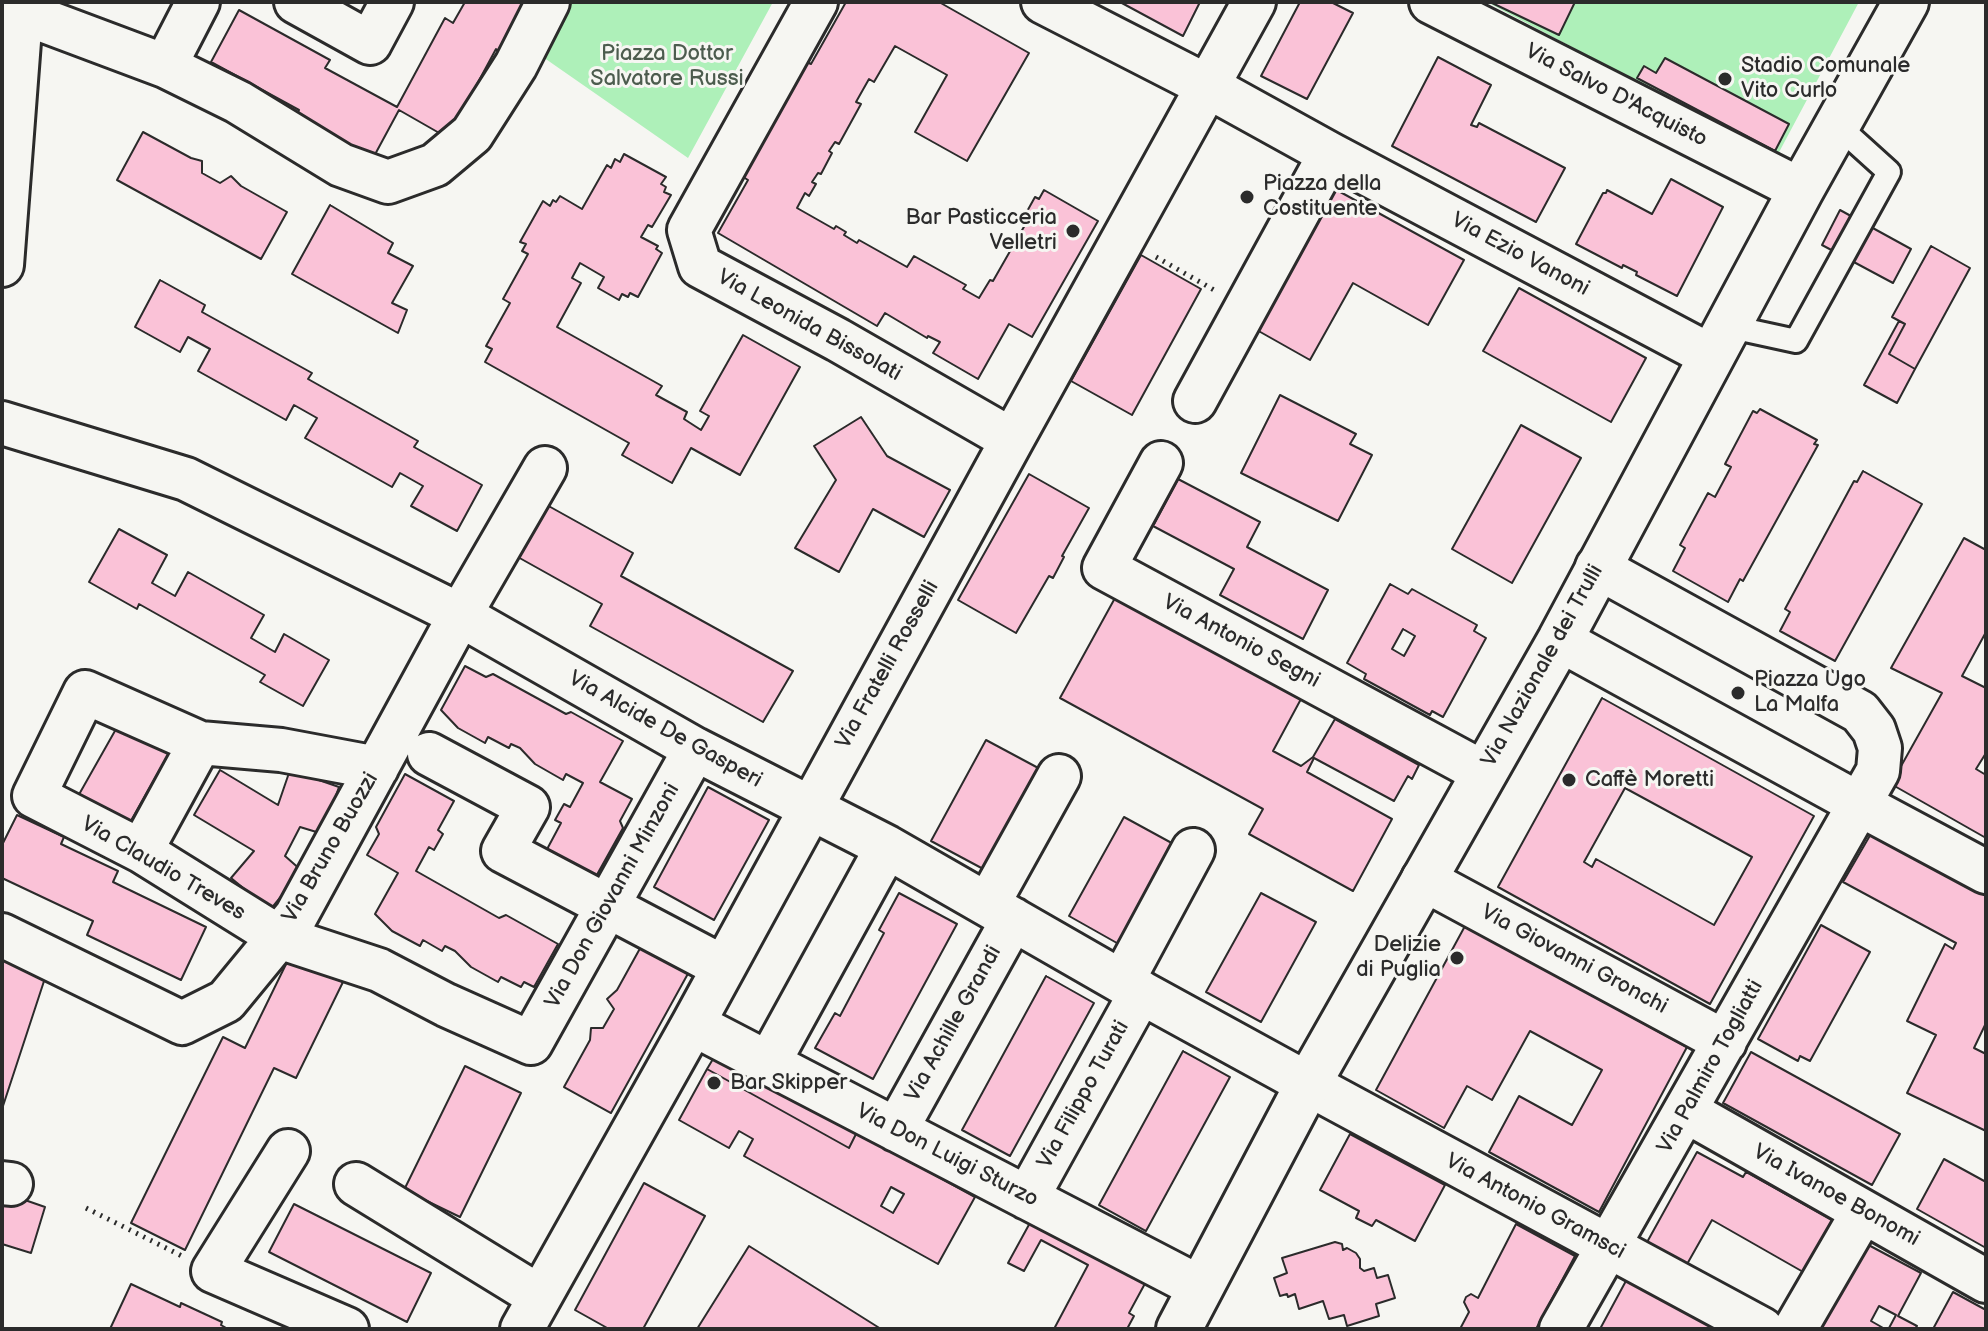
<!DOCTYPE html>
<meta charset="utf-8">
<style>
body{margin:0}
#map{position:relative;width:1988px;height:1331px;overflow:hidden;background:#f6f6f2;font-family:"Balsamiq Sans",sans-serif}
canvas{display:block}
.frame{position:absolute;inset:0;border:4px solid #2b2b2b;pointer-events:none}
</style>
<div id="map">
<canvas width="1988" height="1331"></canvas>
<div class="frame"></div>
</div>
<script>
const c = document.querySelector('canvas').getContext('2d');
c.lineJoin = 'round';
function paint(path, color) { c.fillStyle = color; c.fill(path, 'evenodd'); }
const shape = rows => new Path2D(rows.map(r => 'M' + r).join(''));
function stroke(path, color, width, dash) { c.strokeStyle = color; c.lineWidth = width; c.lineCap = dash ? 'butt' : 'round'; c.setLineDash(dash || []); c.stroke(path); }
function write(font, color, halo, rows, align = 'center') {
  c.font = font + ' "Balsamiq Sans",sans-serif'; c.lineWidth = 6; c.setLineDash([]); c.textBaseline = 'middle'; c.strokeStyle = halo; c.fillStyle = color; for (const [text, x, y, turn = 0] of rows) {
    c.save(); c.translate(x, y); c.rotate((+turn || 0) * Math.PI / 180); c.textAlign = isNaN(turn) ? turn : align; if (halo) c.strokeText(text, 0, 0); c.fillText(text, 0, 0); c.restore();
  }
}
paint(shape([
 [570,2,773,2,688,158,540,55],
 [1487,2,1859,2,1777,156]
]), '#aef0b9');
const building = shape([
 [465,2,531,2,503,53,496,49,448,138,399,110,372,160,295,118,299,110,211,62,239,10,330,60,325,68,397,107,445,18,453,23,465,2],
 [846,2,939,2,1029,53,967,161,915,132,947,75,895,46,874,82,869,79,856,102,861,104,839,144,835,142,829,151,832,153,821,174,818,173,812,182,816,184,809,196,805,193,797,208,834,229,836,226,846,232,844,235,857,243,859,240,907,267,914,256,966,285,963,289,979,298,990,280,993,281,1029,218,1025,215,1035,197,1039,199,1044,190,1098,221,1032,337,1009,324,978,379,933,353,940,342,928,336,927,338,885,313,877,326,718,233,748,180,740,175,804,61,811,64,846,2],
 [1120,2,1200,2,1183,36,1120,2],
 [1300,2,1331,2,1353,13,1307,99,1261,76,1300,2],
 [1490,2,1575,2,1559,35,1490,2],
 [1438,57,1491,85,1471,125,1477,127,1479,123,1565,168,1536,222,1392,146,1438,57],
 [1665,58,1789,124,1775,151,1637,78,1644,66,1656,73,1665,58],
 [143,132,191,158,202,161,202,173,220,183,231,176,241,186,287,212,261,259,117,180,143,132],
 [624,154,666,177,661,184,666,187,664,192,671,195,652,227,648,225,641,237,658,246,656,249,662,253,638,297,630,293,628,297,622,294,619,300,598,288,604,277,580,263,572,278,581,283,557,327,662,386,656,395,687,412,684,419,701,430,709,416,700,411,743,335,800,367,740,475,691,448,672,483,622,455,629,443,485,362,492,349,486,346,510,303,503,299,528,254,522,251,526,244,520,242,543,201,550,206,553,200,556,202,560,196,582,209,607,165,611,168,615,159,620,162,624,154],
 [1671,179,1723,207,1677,296,1636,275,1637,272,1623,265,1622,268,1576,244,1603,193,1606,193,1607,190,1652,214,1671,179],
 [1333,188,1464,260,1428,325,1353,283,1310,360,1255,329,1333,188],
 [330,205,393,243,388,253,413,266,392,303,407,310,398,333,292,274,330,205],
 [1840,210,1911,249,1893,283,1822,245,1840,210],
 [1931,246,1970,268,1915,369,1889,354,1905,324,1892,317,1931,246],
 [1141,255,1201,289,1132,415,1071,381,1141,255],
 [160,280,205,305,202,312,312,373,308,379,418,441,414,447,482,485,457,531,411,506,423,486,400,473,392,487,305,438,317,418,294,405,286,420,198,371,210,349,188,337,180,352,135,327,160,280],
 [1519,288,1646,358,1611,422,1483,351,1519,288],
 [1899,321,1905,324,1889,354,1915,369,1897,403,1864,385,1899,321],
 [1280,395,1356,434,1350,444,1372,455,1338,521,1241,473,1280,395],
 [1760,409,1817,440,1814,444,1818,445,1743,581,1740,579,1728,602,1673,571,1685,548,1680,545,1708,493,1715,497,1731,467,1725,464,1753,411,1757,413,1760,409],
 [861,417,887,456,950,490,924,537,873,509,839,572,795,548,836,480,814,446,861,417],
 [1521,425,1581,458,1512,583,1452,549,1521,425],
 [1863,471,1922,504,1835,661,1780,631,1790,612,1785,609,1854,481,1857,482,1863,471],
 [1029,474,1089,508,1062,556,1064,557,1053,578,1049,576,1016,633,958,600,1029,474],
 [1178,479,1260,522,1247,547,1328,590,1303,639,1220,595,1234,569,1153,526,1178,479],
 [545,504,633,553,621,576,793,671,763,722,590,626,602,604,516,556,545,504],
 [119,529,167,555,152,583,175,596,188,572,264,615,251,638,275,652,284,634,329,660,303,706,260,682,265,675,139,604,137,609,89,582,119,529],
 [1964,538,1986,550,1986,632,1962,676,1986,688,1986,753,1976,769,1986,775,1986,838,1891,784,1942,693,1891,668,1964,538],
 [1390,584,1408,594,1412,589,1477,625,1474,631,1486,638,1443,717,1432,711,1430,715,1364,679,1366,674,1347,663,1390,584],
 [1403,629,1415,636,1404,656,1392,649,1403,629],
 [1115,598,1301,699,1273,751,1301,766,1313,757,1335,719,1419,765,1412,779,1408,776,1394,801,1314,758,1307,772,1392,819,1353,891,1249,834,1263,809,1060,698,1115,598],
 [465,666,486,677,493,674,566,714,571,712,623,741,600,782,632,799,620,821,623,828,594,880,545,853,561,823,555,820,564,804,570,807,583,783,566,774,563,780,535,764,520,748,511,744,509,748,488,737,485,743,458,728,441,710,465,666],
 [1602,698,1814,816,1710,1004,1498,887,1602,698],
 [1625,788,1752,857,1714,925,1596,859,1592,867,1584,862,1625,788],
 [120,722,171,750,128,826,77,798,120,722],
 [986,740,1042,770,987,871,931,841,986,740],
 [220,770,278,805,290,770,339,787,323,834,300,827,285,856,302,871,270,910,231,878,254,851,194,815,220,770],
 [405,774,454,801,438,830,443,834,434,850,429,847,416,871,499,918,506,915,558,944,534,987,524,982,521,987,501,977,498,982,471,967,455,951,445,946,442,951,423,940,420,946,392,931,375,914,398,873,367,855,379,834,376,827,405,774],
 [708,787,769,820,714,920,654,887,708,787],
 [17,815,64,837,61,844,118,871,113,882,206,927,181,980,87,935,93,921,2,878,2,845,17,815],
 [1124,817,1179,847,1124,947,1069,916,1124,817],
 [1872,832,1986,895,1986,1023,1974,1048,1986,1054,1986,1131,1907,1093,1936,1035,1907,1021,1945,944,1953,949,1956,943,1843,882,1872,832],
 [899,893,957,924,873,1079,815,1048,835,1013,840,1016,884,933,879,930,899,893],
 [1261,893,1316,922,1261,1022,1206,992,1261,893],
 [1821,925,1870,952,1810,1061,1800,1056,1798,1061,1758,1039,1821,925],
 [1465,926,1687,1047,1599,1212,1489,1152,1519,1096,1572,1125,1602,1070,1530,1031,1492,1100,1467,1086,1444,1128,1376,1090,1465,926],
 [643,943,690,970,611,1113,564,1087,590,1040,591,1028,603,1028,614,1009,607,999,617,990,643,943],
 [290,956,343,982,296,1078,274,1068,185,1250,131,1223,223,1037,245,1048,290,956],
 [2,957,47,972,2,1109,2,957],
 [1046,976,1094,1003,1010,1156,962,1130,1046,976],
 [1183,1051,1230,1077,1146,1231,1099,1205,1183,1051],
 [1751,1052,1900,1134,1872,1185,1723,1103,1751,1052],
 [716,1054,857,1132,849,1148,707,1069,716,1054],
 [465,1066,521,1093,460,1217,404,1190,465,1066],
 [707,1069,849,1148,857,1132,975,1197,938,1264,744,1156,753,1139,739,1131,729,1148,679,1120,707,1069],
 [891,1187,904,1194,893,1213,881,1206,891,1187],
 [1350,1134,1445,1185,1415,1241,1376,1220,1372,1226,1356,1218,1359,1211,1320,1190,1350,1134],
 [1697,1152,1743,1177,1746,1172,1841,1225,1812,1277,1712,1220,1686,1266,1646,1244,1697,1152],
 [1944,1159,1986,1182,1986,1248,1917,1209,1944,1159],
 [644,1183,705,1216,643,1329,609,1329,575,1310,644,1183],
 [2,1196,22,1199,45,1207,31,1253,2,1244,2,1196],
 [294,1204,431,1273,407,1322,269,1252,294,1204],
 [1031,1221,1148,1278,1129,1313,1134,1316,1127,1329,1054,1329,1088,1265,1041,1240,1024,1271,1008,1263,1031,1221],
 [1516,1224,1575,1256,1536,1329,1460,1329,1469,1312,1464,1302,1466,1297,1471,1294,1478,1298,1516,1224],
 [1861,1241,1921,1273,1898,1316,1917,1326,1915,1329,1821,1329,1827,1318,1821,1315,1861,1241],
 [1879,1306,1896,1315,1889,1328,1885,1329,1871,1321,1879,1306],
 [1335,1242,1342,1244,1343,1250,1347,1248,1356,1253,1360,1259,1360,1268,1364,1271,1374,1268,1377,1278,1388,1275,1395,1298,1376,1304,1379,1316,1347,1326,1344,1315,1329,1319,1323,1301,1299,1309,1295,1294,1288,1297,1287,1294,1280,1296,1274,1278,1287,1273,1282,1258,1335,1242],
 [749,1246,881,1329,697,1329,749,1246],
 [1627,1279,1720,1329,1600,1329,1627,1279],
 [131,1284,180,1307,181,1303,222,1322,221,1325,228,1329,110,1329,131,1284],
 [1953,1292,1986,1310,1986,1329,1933,1329,1953,1292]
]);
paint(building, '#fac2d7');
stroke(building, '#2b2b2b', 2);
const service = shape([
 [1727,326,1796,341,1889,172,1837,125]
]);
const minor = shape([
 [296,2,370,43,392,2],
 [816,2,689,230,700,266,838,340,1012,440],
 [1043,2,1207,86,1330,154,1711,356],
 [1431,2,1801,190],
 [21,12,165,66,238,102,341,165,388,182,435,165,472,134,516,65,548,2],
 [165,66,198,2],
 [2,265,22,2],
 [1195,401,1330,154],
 [2,423,186,479,460,615,695,749,887,847,1122,982,1308,1084,1762,1329],
 [1161,463,1104,568,1484,773],
 [1560,640,1859,804,1986,872],
 [429,754,528,807,503,851,723,967],
 [377,768,281,750,200,743,85,692,34,796,141,851,279,937,379,970,446,1005,531,1043,695,749],
 [141,851,200,743],
 [1423,879,1725,1042],
 [988,904,1059,776],
 [2,935,182,1023,226,1001,296,916,460,615,545,468],
 [1122,982,1193,850],
 [693,1024,1201,1288],
 [768,1064,887,847],
 [1686,1111,1986,1281],
 [896,1130,1013,919],
 [288,1151,213,1271,347,1329],
 [2,1183,11,1184],
 [356,1184,540,1297],
 [1027,1198,1141,992],
 [522,1329,693,1024,1012,440,1254,2],
 [1561,1329,1878,771,1880,748,1874,730,1860,712,1597,567],
 [1795,1329,1853,1229]
]);
const tertiary = shape([
 [1179,1329,1308,1084,1560,640,1801,190,1906,2]
]);
stroke(service, '#2b2b2b', 28);
stroke(minor, '#2b2b2b', 48);
stroke(tertiary, '#2b2b2b', 50);
stroke(shape([
 [1156,257,1214,290],
 [86,1208,182,1256]
]), '#2b2b2b', 5, [2, 6]);
stroke(service, '#f6f6f2', 22);
stroke(minor, '#f6f6f2', 42);
stroke(tertiary, '#f6f6f2', 44);
for (const [x, y, r, color] of [
 [1725,79,8,"#2b2b2b"],
 [1247,197,8,"#2b2b2b"],
 [1073,231,8,"#2b2b2b"],
 [1738,693,8,"#2b2b2b"],
 [1569,780,8,"#2b2b2b"],
 [1457,958,8,"#2b2b2b"],
 [714,1083,8,"#2b2b2b"]
]) { const dot = new Path2D(); dot.arc(x, y, r, 0, 2 * Math.PI); c.fillStyle = color; c.fill(dot); stroke(dot, '#f6f6f2', 3); }
write('22px', '#4c5c4e', '#f6f6f2', [
 ["Piazza Dottor",667,54],
 ["Salvatore Russi",667,79]
]);
write('22px', '#2b2b2b', '#f6f6f2', [
 ["Stadio Comunale",1741,66],
 ["Vito Curlo",1741,91],
 ["Piazza della",1263,184],
 ["Costituente",1263,209],
 ["Bar Pasticceria",1057,218,"right"],
 ["Velletri",1057,243,"right"],
 ["Piazza Ugo",1754,680],
 ["La Malfa",1754,705],
 ["Caffè Moretti",1585,780],
 ["Delizie",1441,945,"right"],
 ["di Puglia",1441,970,"right"],
 ["Bar Skipper",730,1083]
], 'left');
write('22px', '#2b2b2b', '#f6f6f2', [
 ["Via Salvo D'Acquisto",1616,96,27],
 ["Via Ezio Vanoni",1520,255,28],
 ["Via Leonida Bissolati",809,326,29],
 ["Via Antonio Segni",1241,642,28],
 ["Via Fratelli Rosselli",888,665,-61],
 ["Via Nazionale dei Trulli",1543,666,-61],
 ["Via Alcide De Gasperi",665,730,29],
 ["Via Bruno Buozzi",331,848,-60],
 ["Via Claudio Treves",163,869,30],
 ["Via Don Giovanni Minzoni",613,896,-61],
 ["Via Giovanni Gronchi",1574,960,28],
 ["Via Achille Grandi",954,1024,-61],
 ["Via Palmiro Togliatti",1711,1067,-61],
 ["Via Filippo Turati",1084,1095,-61],
 ["Via Don Luigi Sturzo",947,1156,27],
 ["Via Ivanoe Bonomi",1836,1196,29],
 ["Via Antonio Gramsci",1535,1207,28]
]);
</script>
